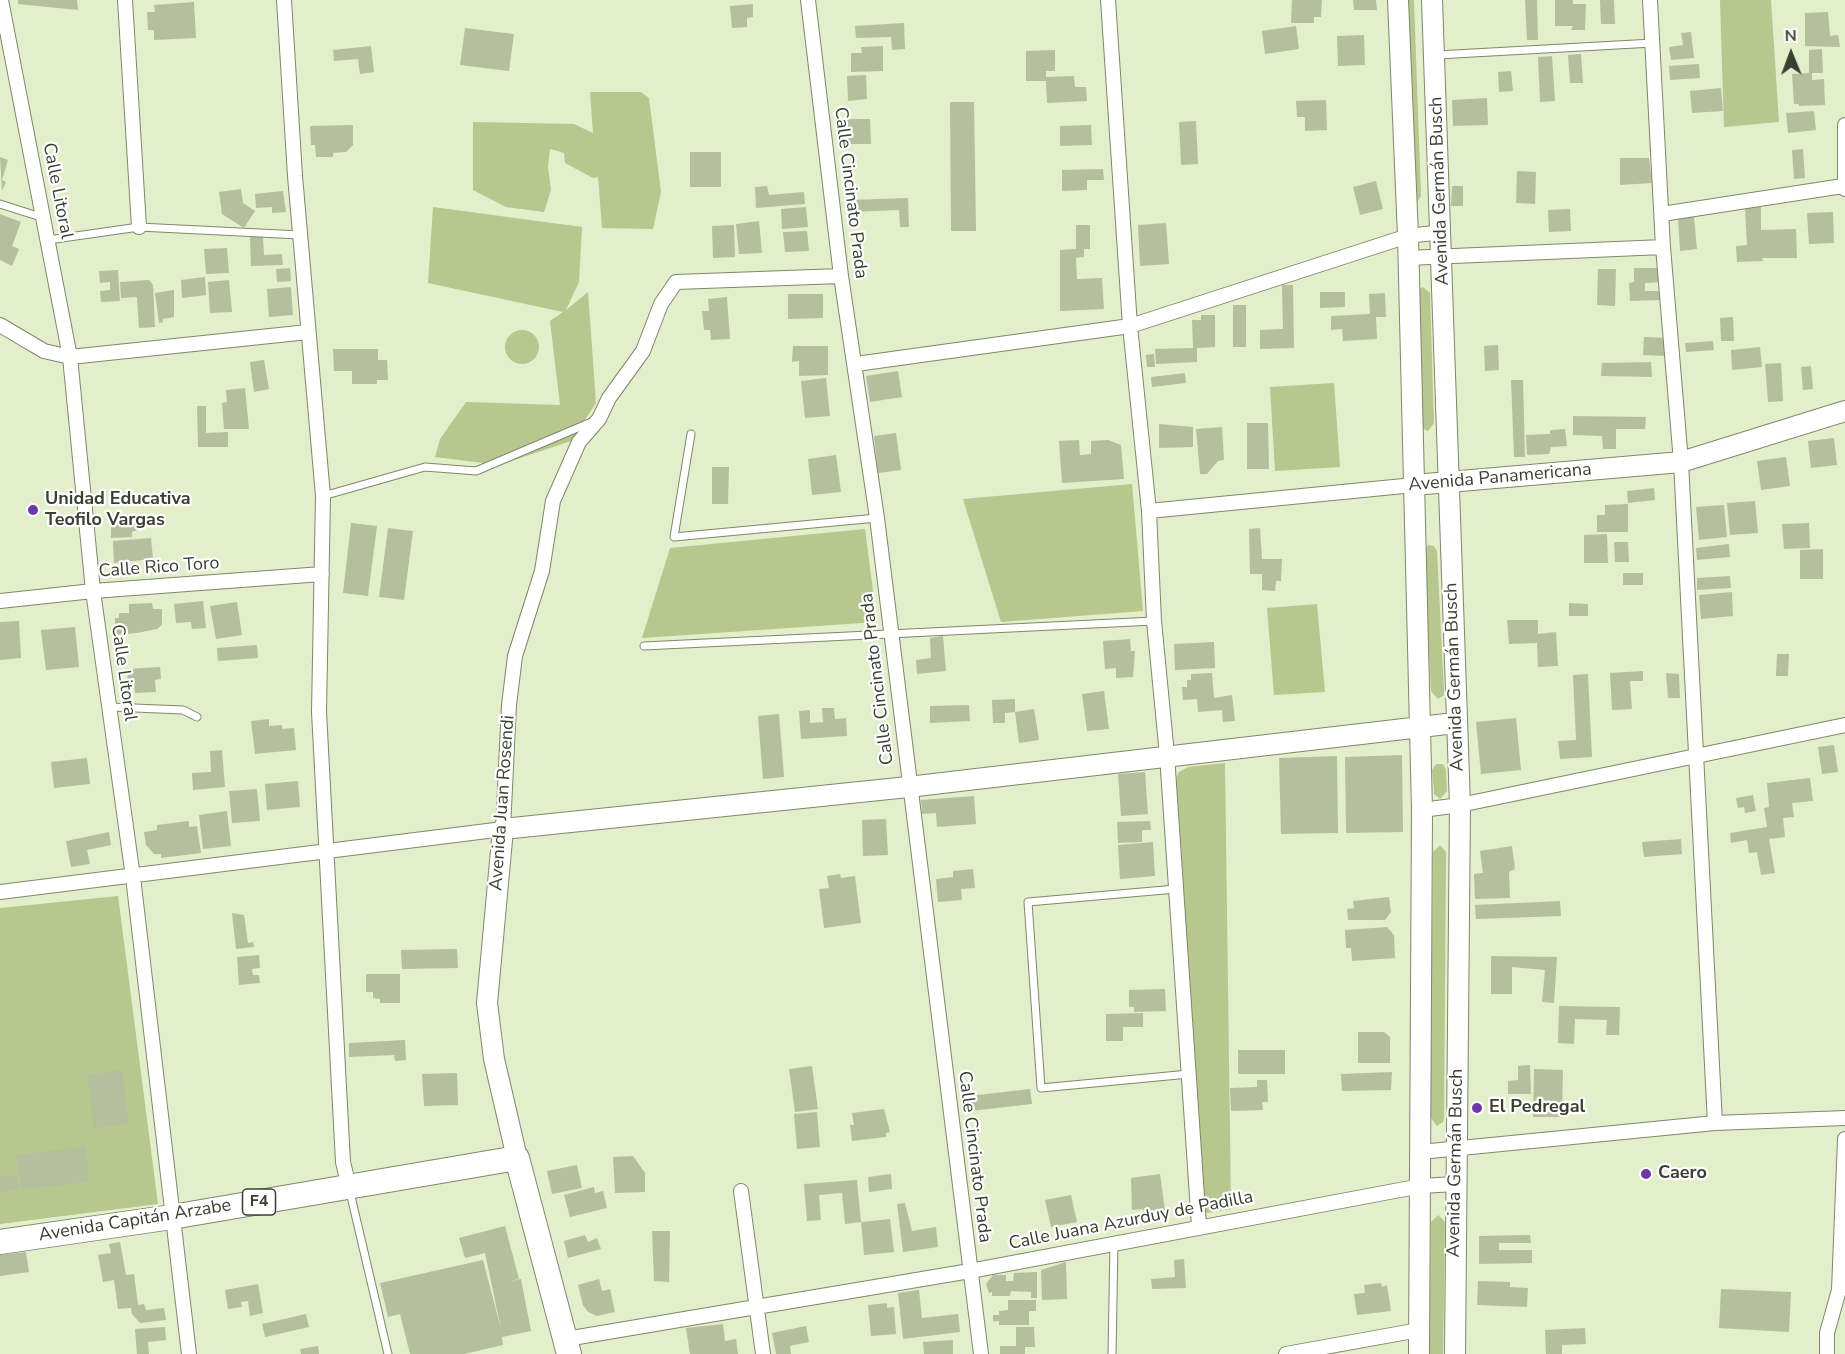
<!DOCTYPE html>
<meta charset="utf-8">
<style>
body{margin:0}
#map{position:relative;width:1845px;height:1354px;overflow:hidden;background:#e3eecb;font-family:"Nunito Sans",sans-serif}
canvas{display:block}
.north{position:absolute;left:1761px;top:24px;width:60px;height:60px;-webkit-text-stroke:4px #fff;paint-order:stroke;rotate:359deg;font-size:16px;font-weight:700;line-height:24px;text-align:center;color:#3b3f31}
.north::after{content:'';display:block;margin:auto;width:21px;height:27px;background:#3b3f31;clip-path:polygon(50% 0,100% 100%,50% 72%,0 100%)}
</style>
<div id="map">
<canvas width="1845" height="1354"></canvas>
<div class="north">N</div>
</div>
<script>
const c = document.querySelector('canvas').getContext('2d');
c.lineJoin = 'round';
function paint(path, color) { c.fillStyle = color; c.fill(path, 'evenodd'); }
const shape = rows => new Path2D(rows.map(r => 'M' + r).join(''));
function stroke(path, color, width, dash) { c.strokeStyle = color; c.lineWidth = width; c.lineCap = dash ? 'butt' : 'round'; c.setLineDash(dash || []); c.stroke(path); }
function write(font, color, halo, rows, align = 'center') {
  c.font = font + ' "Nunito Sans",sans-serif'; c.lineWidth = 4.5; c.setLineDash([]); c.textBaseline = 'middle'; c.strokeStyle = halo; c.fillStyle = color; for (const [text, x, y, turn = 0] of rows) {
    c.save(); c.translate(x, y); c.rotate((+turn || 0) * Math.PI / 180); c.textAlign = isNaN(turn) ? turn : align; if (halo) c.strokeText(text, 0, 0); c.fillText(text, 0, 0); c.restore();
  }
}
paint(shape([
 [1401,0,1414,0,1421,196,1415,205],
 [1720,0,1771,0,1779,122,1724,127],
 [590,92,641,92,649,98,661,192,653,229,602,228,598,177,593,178,565,163,564,153,550,149,548,167,551,190,544,212,506,207,473,190,473,122,574,124,593,133],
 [433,207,582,227,579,282,566,310,588,292,596,403,571,441,499,465,435,457,440,439,466,402,560,405,550,321,563,312,428,283],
 [1423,287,1430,293,1434,423,1428,431,1421,428,1417,290],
 '505 347a17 17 0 1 1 34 0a17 17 0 1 1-34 0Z',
 [1334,383,1340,467,1275,471,1270,387],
 [1132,484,1143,611,1001,622,963,499],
 [865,529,877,622,642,638,670,548],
 [1428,545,1434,546,1437,551,1444,691,1444,695,1438,699,1431,691,1424,552],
 [1317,604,1325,692,1274,695,1267,608],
 [1225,763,1231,1209,1207,1213,1202,1209,1175,780,1179,772,1188,767],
 [1436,764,1443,764,1446,770,1447,791,1440,799,1434,794,1434,790,1432,770],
 [1440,845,1446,852,1444,1117,1443,1122,1437,1126,1430,1117,1433,852],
 [118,896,158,1204,0,1224,0,908],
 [1438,1215,1445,1222,1443,1354,1429,1354,1431,1222]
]), '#b7c78d');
paint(shape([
 [18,0,77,0,78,10,18,4],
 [1292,0,1322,0,1321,17,1314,17,1314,23,1291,23],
 [1353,0,1376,0,1377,10,1354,10],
 [1525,0,1537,0,1538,40,1527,40],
 [1555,0,1573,0,1573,4,1586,4,1585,30,1571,30,1573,26,1555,26],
 [1600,0,1614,0,1615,24,1601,24],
 [194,2,196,38,154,40,154,30,148,30,147,12,155,12,154,5],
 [753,4,753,17,747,18,747,27,732,28,730,6],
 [1828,12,1830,36,1838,35,1840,47,1805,46,1805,13],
 [904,23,905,49,892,50,891,37,856,38,855,26],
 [1296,26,1299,49,1265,54,1262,31],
 [465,28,514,34,509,71,460,65],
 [1691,32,1694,58,1671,60,1669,47,1683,45,1681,33],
 [1364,35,1365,65,1338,66,1337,36],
 [371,46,374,72,360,74,358,59,334,61,333,50],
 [883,46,883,71,851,72,851,53,862,53,861,47],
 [1822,49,1823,73,1812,73,1812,80,1824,79,1825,105,1799,106,1799,104,1794,104,1792,74,1809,73,1809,50],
 [1055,50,1055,71,1046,71,1046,77,1074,76,1075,87,1086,87,1087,101,1047,103,1046,81,1026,81,1026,51],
 [1581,54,1583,83,1570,83,1568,55],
 [1552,56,1555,101,1540,102,1538,57],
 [1699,64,1700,78,1670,80,1669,66],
 [1511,71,1513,91,1499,92,1498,72],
 [866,75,867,99,848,101,847,76],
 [1721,88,1723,111,1692,113,1690,91],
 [1487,98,1488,125,1453,126,1452,100],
 [1326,100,1327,130,1305,131,1305,117,1297,117,1296,101],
 [950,102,974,102,976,231,951,231],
 [1814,111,1816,130,1788,133,1786,113],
 [844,119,870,119,871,144,844,144],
 [1196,121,1198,164,1181,165,1179,122],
 [353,125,353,145,346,152,333,153,333,157,316,157,315,145,311,145,310,126],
 [1091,125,1092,145,1060,146,1060,126],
 [1803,149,1805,178,1794,179,1792,150],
 [690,152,721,152,721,187,690,187],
 [0,157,8,160,2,180,6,182,2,191],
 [1620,158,1649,158,1652,183,1620,185],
 [1103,169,1104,180,1087,180,1087,190,1062,191,1062,170],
 [1517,171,1536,172,1535,204,1516,203],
 [1376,181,1383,209,1360,215,1353,187],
 [767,186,769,195,804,192,805,204,756,208,755,187],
 [1452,186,1463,186,1463,206,1451,206],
 [241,189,243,203,255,211,244,228,222,214,219,192],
 [283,191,286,212,272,213,272,207,256,208,255,194],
 [908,198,909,227,900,227,899,210,850,212,850,200],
 [806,207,808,227,782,229,781,209],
 [1745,207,1761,207,1761,230,1796,229,1797,258,1762,258,1763,261,1737,262,1736,246,1747,245],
 [1570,209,1571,231,1549,232,1548,210],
 [1833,212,1834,243,1809,244,1807,213],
 [0,214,21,222,12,246,19,249,12,266,0,260],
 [1694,217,1697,249,1680,251,1678,218],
 [759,221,762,253,739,254,736,224],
 [1166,223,1169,264,1140,266,1138,225],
 [734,225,735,257,713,258,712,226],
 [1076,225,1090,225,1090,249,1084,249,1084,257,1076,258,1077,279,1102,278,1104,309,1060,311,1060,250,1076,249],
 [807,231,809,251,785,252,783,232],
 [250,237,263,237,264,255,282,254,283,265,251,266],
 [227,248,229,273,206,274,204,249],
 [290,268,291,281,277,282,276,269],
 [1634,268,1662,268,1663,282,1645,283,1645,291,1660,291,1661,300,1630,301,1629,283,1634,282],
 [1598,269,1616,269,1615,306,1597,305],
 [118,270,120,301,101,302,100,291,110,290,110,282,100,283,99,271],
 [205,277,206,295,182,298,181,280],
 [149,280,153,285,155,327,139,328,137,297,121,298,120,282],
 [229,280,232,312,210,313,208,282],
 [1282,285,1293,285,1294,348,1260,349,1260,330,1283,329],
 [291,287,293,315,269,317,267,289],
 [174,290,174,317,163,319,163,322,159,323,155,293],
 [1320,292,1345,292,1345,307,1320,308],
 [1385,293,1386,317,1376,317,1377,339,1343,341,1342,329,1331,330,1331,316,1370,314,1369,294],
 [788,294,823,294,823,318,788,319],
 [727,297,730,339,711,340,710,330,704,330,702,311,709,311,708,299],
 [1233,305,1246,305,1246,347,1233,347],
 [1201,315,1215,315,1215,347,1197,348,1197,362,1156,364,1155,349,1193,348,1192,320,1201,320],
 [1733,317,1734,341,1721,341,1720,318],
 [1644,337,1666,338,1665,356,1643,355],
 [1713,341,1714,350,1686,352,1685,343],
 [1498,345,1499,370,1485,371,1484,346],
 [793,346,828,346,828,375,799,376,799,361,792,362],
 [1760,347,1762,367,1732,370,1731,350],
 [333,349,378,349,378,360,387,360,388,380,377,380,377,384,352,384,352,371,334,371],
 [1154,354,1155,367,1147,367,1146,355],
 [264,360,269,389,254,392,250,362],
 [1651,362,1652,377,1601,376,1602,363],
 [1781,363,1783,401,1768,402,1765,364],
 [1811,366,1813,389,1803,390,1801,367],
 [898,371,902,397,870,402,866,376],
 [1185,373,1186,383,1152,387,1151,377],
 [826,378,830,416,805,418,801,381],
 [1511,380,1523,380,1525,457,1514,457],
 [245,388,249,429,224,429,222,403,227,402,226,390],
 [197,406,206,406,206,433,228,432,228,447,198,447],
 [1573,416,1646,417,1645,429,1616,429,1616,449,1603,449,1602,436,1573,435],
 [1247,423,1268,423,1269,469,1247,469],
 [1159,424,1193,427,1193,447,1159,448],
 [1222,427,1224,460,1218,461,1207,474,1200,474,1196,429],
 [1565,429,1567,446,1551,447,1549,454,1527,455,1526,435,1550,434,1550,430],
 [896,433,901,470,878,473,874,436],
 [1834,438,1837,465,1811,468,1808,441],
 [1079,440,1080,455,1091,454,1091,441,1108,440,1121,445,1124,479,1062,483,1059,441],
 [836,455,841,492,812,495,808,459],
 [1786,457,1790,486,1761,490,1757,461],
 [712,467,729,467,728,504,712,504],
 [1654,488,1655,500,1628,503,1627,491],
 [1755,501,1758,533,1730,535,1727,503],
 [1628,504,1628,532,1597,532,1597,515,1605,515,1605,505],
 [1724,505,1727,537,1699,540,1696,507],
 [139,514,140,529,132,532,132,537,111,538,111,515],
 [351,523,377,526,368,596,343,593],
 [1809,523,1810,548,1784,549,1782,524],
 [388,528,413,531,404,600,379,597],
 [1260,528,1262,559,1282,559,1281,581,1276,581,1275,591,1262,590,1262,574,1250,574,1249,529],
 [1607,534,1608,563,1584,563,1584,535],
 [151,538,153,559,114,563,113,541],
 [1614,542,1628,542,1629,562,1615,562],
 [1729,544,1730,557,1697,560,1696,548],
 [1823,549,1823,579,1800,579,1800,550],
 [1623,573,1643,573,1643,585,1623,585],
 [1730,576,1731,588,1697,590,1697,578],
 [1732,592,1733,616,1701,619,1699,595],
 [203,601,206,628,192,629,191,622,176,623,174,604],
 [237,602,242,635,216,639,210,606],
 [152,603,153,609,162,609,162,625,157,629,137,633,115,635,115,618,119,618,119,613,129,613,129,604],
 [1569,603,1588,604,1588,616,1569,616],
 [1507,620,1538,620,1538,634,1556,632,1558,666,1538,667,1537,643,1509,644],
 [19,621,21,658,0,660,0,622],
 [75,627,79,667,46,670,41,630],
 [943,636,946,671,917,674,916,660,931,658,930,638],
 [1130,639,1131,651,1135,651,1133,677,1116,678,1116,668,1105,669,1103,641],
 [1214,642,1215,668,1175,670,1174,644],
 [257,645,258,658,218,661,217,648],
 [1777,654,1789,654,1788,676,1776,676],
 [160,667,161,679,155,680,156,692,135,693,134,685,128,686,127,669],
 [1643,671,1643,681,1630,681,1632,709,1612,710,1610,673],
 [1212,673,1214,698,1232,695,1235,721,1223,722,1222,710,1198,712,1197,699,1183,700,1182,687,1187,687,1187,680,1191,680,1191,674],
 [1666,673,1679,674,1680,698,1668,698],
 [1588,674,1592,757,1560,759,1558,741,1576,740,1573,675],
 [1104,691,1109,729,1087,731,1082,694],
 [1015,699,1015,712,1005,713,1005,723,993,723,992,700],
 [969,705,970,721,930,723,930,706],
 [822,708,834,708,835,719,846,718,847,736,801,739,799,711,810,710,810,723,823,722],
 [1034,709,1039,740,1019,743,1015,712],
 [779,714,784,777,763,779,758,716],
 [1516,718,1521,770,1481,774,1476,722],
 [269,719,269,726,282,725,282,729,294,728,296,750,255,754,251,721],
 [1834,745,1838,772,1822,774,1818,747],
 [222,750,225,787,193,790,192,773,211,772,210,751],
 [1402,755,1403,832,1346,833,1345,757],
 [1337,756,1338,833,1281,834,1279,758],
 [87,758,90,784,54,788,51,762],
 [1145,772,1148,814,1121,816,1118,774],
 [1810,778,1813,801,1792,803,1794,817,1783,818,1785,837,1769,839,1775,873,1761,875,1757,852,1749,853,1747,840,1731,843,1730,833,1767,827,1764,808,1769,807,1767,783],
 [298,781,300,807,267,810,265,784],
 [257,789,260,821,232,823,229,791],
 [1753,795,1756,811,1745,813,1744,807,1738,808,1736,798],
 [974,796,976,824,937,827,936,813,922,814,921,800],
 [227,811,231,846,203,849,199,815],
 [886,819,888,855,863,856,862,820],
 [189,821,189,827,197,826,201,853,161,858,161,854,154,854,146,845,144,832,157,830,157,825],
 [1150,821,1151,830,1142,830,1142,842,1118,843,1117,822],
 [109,832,111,845,87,850,90,864,71,867,66,841],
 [1681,839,1682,854,1644,857,1642,842],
 [1153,842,1155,876,1120,879,1118,845],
 [1512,846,1515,869,1509,872,1510,898,1475,899,1474,874,1483,873,1480,851],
 [973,869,975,888,961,889,962,900,938,902,936,879,953,877,953,871],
 [840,874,841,878,855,876,861,923,824,928,819,889,829,888,827,876],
 [1389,897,1391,912,1385,920,1348,920,1347,909,1354,908,1353,901],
 [1560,901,1561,916,1476,919,1475,905],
 [232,913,244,915,248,943,253,942,254,947,236,949],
 [1387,927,1394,935,1395,958,1352,961,1351,948,1346,948,1345,930],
 [457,949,458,968,402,969,401,950],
 [259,955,260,968,252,969,253,975,259,975,260,983,239,985,237,957],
 [1491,956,1557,957,1554,1003,1542,1002,1545,970,1512,967,1512,994,1491,994],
 [366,974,400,974,400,1003,380,1003,380,999,373,998,373,992,366,992],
 [1165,989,1166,1011,1134,1012,1134,1007,1129,1007,1129,990],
 [1559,1006,1620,1007,1619,1035,1606,1035,1607,1020,1575,1019,1574,1044,1558,1043],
 [1143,1013,1143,1027,1123,1027,1123,1041,1106,1041,1106,1014],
 [1358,1032,1384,1032,1390,1037,1390,1063,1358,1063],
 [405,1040,406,1060,395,1061,394,1055,349,1057,349,1043],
 [1238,1050,1285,1050,1285,1074,1238,1074],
 [1530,1065,1531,1094,1508,1094,1508,1081,1518,1080,1518,1066],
 [812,1066,818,1109,795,1112,789,1069],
 [1534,1069,1563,1070,1562,1117,1533,1117],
 [122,1070,129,1124,94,1128,87,1075],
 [1392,1072,1391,1090,1342,1091,1341,1074],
 [457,1073,458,1105,424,1106,422,1074],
 [1257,1080,1267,1080,1268,1102,1262,1102,1263,1110,1231,1111,1230,1088,1257,1087],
 [1030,1089,1032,1104,962,1112,960,1097],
 [884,1109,890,1132,886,1133,886,1137,852,1141,850,1125,854,1125,852,1113],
 [817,1112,820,1147,797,1149,794,1114],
 [86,1147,89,1182,21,1189,16,1155],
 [633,1156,645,1173,645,1192,615,1193,613,1157],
 [577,1165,582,1188,552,1194,547,1171],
 [891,1174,892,1189,869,1192,868,1177],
 [1160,1174,1165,1211,1144,1214,1143,1209,1132,1210,1131,1178],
 [17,1175,19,1190,0,1192,0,1177],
 [857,1180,861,1222,845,1224,842,1193,819,1195,821,1220,807,1221,804,1184],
 [594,1187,595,1193,603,1191,607,1208,570,1217,564,1195],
 [1071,1195,1077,1222,1051,1227,1045,1200],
 [905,1203,912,1231,936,1227,938,1247,903,1252,897,1204],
 [890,1219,894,1252,864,1255,861,1222],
 [505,1226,519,1279,507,1282,521,1279,531,1331,502,1337,503,1345,464,1354,410,1354,400,1314,388,1317,380,1283,483,1260,501,1329,485,1253,465,1258,459,1238],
 [652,1231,670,1231,669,1282,654,1281],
 [585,1235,588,1242,597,1238,601,1249,568,1258,564,1241],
 [1530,1235,1531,1243,1499,1243,1499,1250,1532,1250,1532,1263,1479,1264,1479,1236],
 [120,1242,126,1275,134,1274,138,1305,144,1304,146,1310,164,1308,166,1320,140,1323,132,1314,131,1308,118,1309,114,1280,103,1282,98,1255,111,1253,109,1244],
 [26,1252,29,1272,0,1276,0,1255],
 [1184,1259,1186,1288,1152,1289,1151,1279,1175,1277,1174,1260],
 [1066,1262,1067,1299,1042,1300,1041,1270],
 [1037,1272,1037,1298,1031,1298,1031,1292,1011,1291,1010,1296,992,1296,992,1292,989,1293,986,1284,993,1275,1006,1275,1006,1281,1013,1281,1014,1273],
 [599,1279,602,1291,610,1289,615,1312,597,1316,588,1312,583,1305,578,1285],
 [1478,1281,1510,1282,1510,1287,1528,1288,1527,1307,1477,1305],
 [1381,1283,1382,1287,1387,1285,1391,1311,1357,1315,1354,1294,1365,1293,1364,1285],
 [258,1284,263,1313,250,1316,248,1301,241,1302,242,1307,228,1309,225,1290],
 [1721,1289,1791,1292,1789,1332,1719,1328],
 [919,1290,922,1318,958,1314,960,1332,903,1339,898,1293],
 [1008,1300,1036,1300,1036,1311,1029,1311,1029,1325,999,1325,999,1321,993,1321,993,1315,999,1315,999,1311,1008,1310],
 [887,1303,887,1308,894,1307,896,1334,871,1336,868,1305],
 [306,1314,309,1327,265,1337,262,1324],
 [723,1324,725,1341,736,1339,738,1354,690,1354,686,1328],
 [806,1326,809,1342,790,1346,791,1354,776,1354,772,1333],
 [165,1327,166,1340,148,1342,149,1354,137,1354,135,1329],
 [1016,1327,1034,1327,1035,1347,1025,1347,1025,1354,1000,1354,1000,1346,1016,1346],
 [1585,1328,1586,1344,1562,1345,1562,1354,1546,1354,1545,1330],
 [953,1340,953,1354,924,1354,923,1342],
 [318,1346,319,1354,301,1354,300,1349]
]), '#b5bf9e');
const lane = shape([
 [1437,55,1653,43],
 [0,204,44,218],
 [48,240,139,227,300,235],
 [691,434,674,537,877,518],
 [323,496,425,467,476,471,594,421],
 [644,646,1154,621],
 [110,707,183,710,197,717],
 [1176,889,1028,902,1041,1088,1189,1074],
 [350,1192,388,1354],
 [1112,1354,1114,1243]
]);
const street = shape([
 [1,0,70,357,93,591,133,877,189,1354],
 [125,0,139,227],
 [284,0,295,176,323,496,319,712,343,1162,349,1187],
 [808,0,841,276,877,518,981,1354],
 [1108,0,1130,326,1149,511,1154,621,1167,755,1199,1226],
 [1650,0,1663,247,1681,462,1715,1123],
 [1845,125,1845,189],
 [1662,214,1843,186],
 [1407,258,1663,247],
 [0,325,44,351,70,357,308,332],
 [856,364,1130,326,1408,236,1442,232],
 [1149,511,1414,485],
 [0,601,93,591,322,574],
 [1422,810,1460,805,1845,725],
 [0,892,503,829,509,705,515,656,542,571,553,501,579,442,599,419,609,398,643,351,661,304,676,282,841,276],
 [1420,1152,1715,1123,1845,1118],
 [741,1191,763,1354],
 [566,1339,970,1271,1421,1186,1455,1184],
 [1286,1354,1419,1330],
 [1827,1354,1827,1333,1839,1290,1845,1139]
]);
const secondary = shape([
 [1398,0,1408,236,1422,810,1419,1354],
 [1432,0,1460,805,1455,1354],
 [1414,485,1681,462,1845,411],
 [517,1158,494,1059,487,1003,503,829,908,787,1455,723]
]);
const highway = shape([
 [0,1242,172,1217,517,1158,569,1354]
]);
stroke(lane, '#7f8869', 9);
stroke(street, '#7f8869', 16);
stroke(secondary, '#7f8869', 22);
stroke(highway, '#7f8869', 26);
stroke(lane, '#fff', 7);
stroke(street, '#fff', 14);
stroke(secondary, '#fff', 20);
stroke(highway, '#fff', 24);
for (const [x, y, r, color] of [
 [33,510,6,"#6e36ad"],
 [1477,1108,6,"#6e36ad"],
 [1646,1174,6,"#6e36ad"]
]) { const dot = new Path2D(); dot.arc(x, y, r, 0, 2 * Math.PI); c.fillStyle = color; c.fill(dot); stroke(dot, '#fff', 2); }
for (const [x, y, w] of [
 [259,1202,33]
]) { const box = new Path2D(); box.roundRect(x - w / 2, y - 13, w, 26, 4.5); c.fillStyle = '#fff'; c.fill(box); stroke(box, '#3b3f31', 1.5); }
write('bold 16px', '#3b3f31', null, [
 ["F4",259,1202]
]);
write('18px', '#3b3f31', '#fff', [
 ["Calle Litoral",57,191,79],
 ["Avenida Germán Busch",1440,191,-92],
 ["Calle Cincinato Prada",850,193,83],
 ["Avenida Panamericana",1500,478,-5],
 ["Calle Rico Toro",159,568,-4],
 ["Calle Litoral",123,673,82],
 ["Avenida Germán Busch",1455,677,-92],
 ["Calle Cincinato Prada",878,679,-97],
 ["Avenida Juan Rosendi",503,803,-86],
 ["Calle Cincinato Prada",974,1157,83],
 ["Avenida Germán Busch",1456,1163,-89],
 ["Avenida Capitán Arzabe",135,1221,-9],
 ["Calle Juana Azurduy de Padilla",1131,1221,-11]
]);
write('bold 18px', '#3b3f31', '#fff', [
 ["Unidad Educativa",45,500],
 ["Teofilo Vargas",45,521],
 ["El Pedregal",1489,1108],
 ["Caero",1658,1174]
], 'left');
</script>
